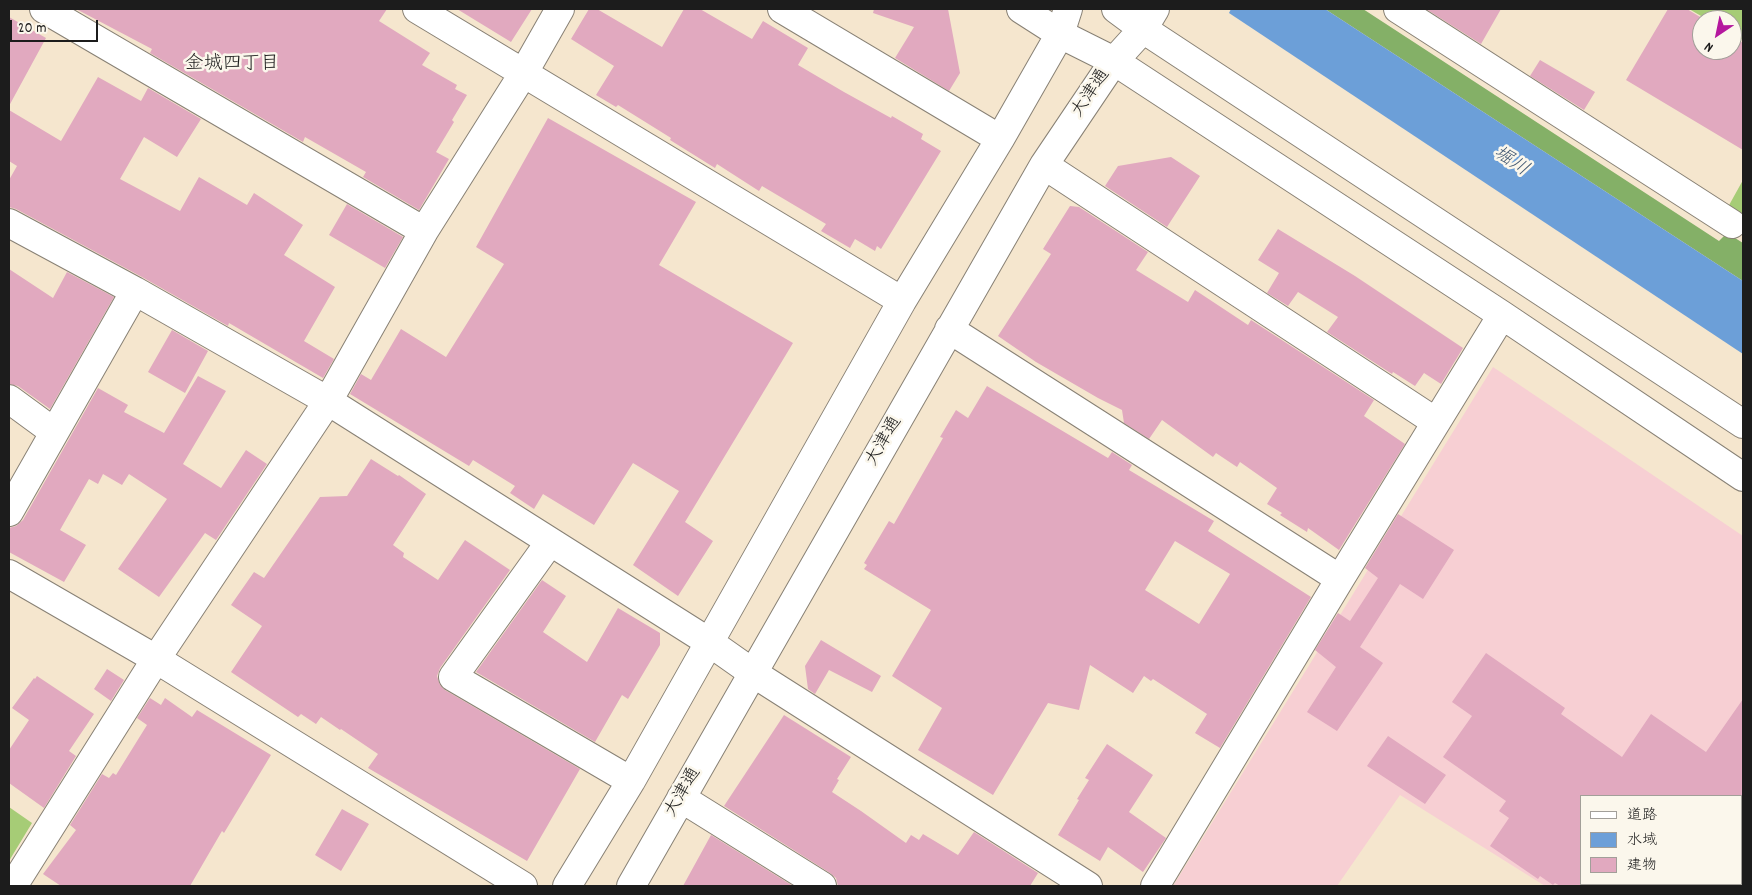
<!DOCTYPE html>
<meta charset="utf-8">
<style>
body{margin:0}
#map{position:relative;width:1752px;height:895px;overflow:hidden;background:#f5e6ce;font-family:Dekko,"Klee One",sans-serif}
canvas{display:block}
.frame{position:absolute;inset:0;border:10px solid #1c1c1c;pointer-events:none}
.legend{position:absolute;left:1580px;top:795px;width:162px;height:90px;box-sizing:border-box;background:#fbf7ec;border:1px solid #a29f99;margin:0;padding:6px 9px;list-style:none;font-size:15px;color:#1c1c1c}
.legend li{display:flex;align-items:center;gap:10px;height:25px}
.legend b{width:25px;border:1px solid #a29f99}
.north{position:absolute;left:1692px;top:10px;width:50px;height:50px;box-sizing:border-box;background:#fbf7ec;border:1px solid #a29f99;border-radius:50%;rotate:214deg;font-size:14px;font-weight:700;line-height:20px;text-align:center;color:#1c1c1c}
.north::after{content:'';display:block;margin:auto;width:18px;height:22px;background:#b5179e;clip-path:polygon(50% 0,100% 100%,50% 72%,0 100%)}
.scale{position:absolute;left:10px;top:20px;width:88px;height:22px;box-sizing:border-box;border:2px solid #1c1c1c;border-top:0;padding-left:6px;font-size:15px;line-height:18px;white-space:nowrap;color:#1c1c1c;-webkit-text-stroke:4px #fbf7ec;paint-order:stroke}
</style>
<div id="map">
<canvas width="1752" height="895"></canvas>
<div class="frame"></div>
<ul class="legend">
<li><b style="height:6px;background:#fff"></b>道路</li>
<li><b style="height:14px;background:#6c9fd8"></b>水域</li>
<li><b style="height:14px;background:#e1a9bf"></b>建物</li>
</ul>
<div class="north">N</div>
<div class="scale">20 m</div>
</div>
<script>
const c = document.querySelector('canvas').getContext('2d');
c.lineJoin = 'round';
function paint(path, color) { c.fillStyle = color; c.fill(path, 'evenodd'); }
const shape = rows => new Path2D(rows.map(r => 'M' + r).join(''));
function stroke(path, color, width, dash) { c.strokeStyle = color; c.lineWidth = width; c.lineCap = dash ? 'butt' : 'round'; c.setLineDash(dash || []); c.stroke(path); }
function write(font, color, halo, rows, align = 'center') {
  c.font = font + ' Dekko,"Klee One",sans-serif'; c.lineWidth = 5; c.setLineDash([]); c.textBaseline = 'middle'; c.strokeStyle = halo; c.fillStyle = color; for (const [text, x, y, turn = 0] of rows) {
    c.save(); c.translate(x, y); c.rotate((+turn || 0) * Math.PI / 180); c.textAlign = isNaN(turn) ? turn : align; if (halo) c.strokeText(text, 0, 0); c.fillText(text, 0, 0); c.restore();
  }
}
paint(shape([
 [1493,367,1743,536,1743,886,1545,886,1400,795,1337,886,1173,886],
 [1581,796,1741,796,1741,884,1581,884]
]), '#f7cfd3');
paint(shape([
 [1689,9,1743,9,1743,40,1732,34,1732,20,1708,20],
 [1743,180,1743,216,1728,207],
 [9,807,32,823,9,861]
]), '#a6cc76');
paint(shape([
 [1325,9,1363,9,1719,241,1727,233,1743,243,1743,281]
]), '#84b067');
paint(shape([
 [1231,9,1325,9,1743,281,1743,354,1229,13]
]), '#6c9fd8');
paint(shape([
 [76,9,387,9,379,21,430,53,422,65,457,85,455,89,467,95,452,120,454,122,436,152,449,159,419,210,363,177,366,172,305,137,303,142,150,53,152,49],
 [457,9,532,9,511,42],
 [589,9,597,9,662,47,684,9,700,9,752,39,763,21,808,48,798,65,844,92,891,118,892,116,923,134,921,139,941,151,881,249,877,246,875,251,855,239,850,248,821,231,826,224,762,186,759,191,717,164,715,168,670,140,671,138,618,105,616,107,596,95,614,66,571,39],
 [874,9,948,9,960,73,949,91,895,58,914,27,873,13],
 [1426,9,1501,9,1481,44],
 [1668,9,1687,9,1705,20,1702,20,1702,50,1732,50,1732,36,1743,43,1743,150,1626,80],
 [9,17,46,38,9,106],
 [1540,60,1595,92,1584,110,1530,76],
 [98,77,141,101,148,88,201,119,177,157,144,137,120,179,180,211,199,177,247,205,254,193,303,225,284,255,335,287,304,341,334,359,323,378,229,323,228,326,142,277,16,209,9,207,9,180,17,166,9,161,9,110,61,141],
 [548,118,696,202,659,265,793,343,685,522,713,541,678,596,633,565,679,491,633,463,594,525,543,494,534,509,510,493,515,486,473,460,469,466,350,394,361,374,371,380,401,329,446,357,504,264,476,247],
 [1171,157,1200,176,1167,227,1105,186,1118,166],
 [347,204,403,237,385,268,329,235],
 [1070,206,1079,207,1148,252,1136,270,1188,302,1195,290,1248,325,1251,320,1374,400,1364,416,1405,444,1339,550,1308,528,1307,532,1280,515,1282,513,1267,504,1277,488,1240,462,1237,467,1216,453,1213,457,1162,420,1149,439,1124,423,1122,410,1098,398,1036,362,998,336,1051,254,1043,249],
 [1278,229,1355,276,1463,348,1441,384,1424,373,1415,386,1393,372,1392,374,1327,332,1338,317,1298,292,1288,306,1267,293,1279,273,1258,260],
 [9,269,53,298,67,272,114,297,50,409,18,386,9,384],
 [172,330,208,351,185,393,148,372],
 [198,376,226,391,183,464,221,488,246,450,267,464,216,540,205,533,159,597,118,569,167,499,129,474,122,485,103,474,98,484,89,479,60,530,86,545,64,582,9,552,9,528,16,526,23,520,98,388,128,405,124,412,164,433],
 [987,386,1108,458,1112,452,1132,465,1129,470,1214,521,1208,531,1311,597,1220,748,1195,733,1207,714,1153,679,1151,681,1144,676,1133,693,1090,665,1079,710,1048,703,993,795,918,750,942,708,892,676,931,610,864,569,867,565,864,563,889,521,894,524,943,438,940,437,956,410,968,418],
 [1175,541,1230,574,1199,624,1145,590],
 [371,459,398,476,399,475,426,494,393,545,404,553,403,557,438,580,465,540,510,570,440,668,437,676,440,685,445,690,580,769,527,861,368,768,378,754,341,729,340,730,321,717,316,724,301,714,298,717,231,672,262,626,231,605,254,572,264,578,320,497,347,496],
 [1398,514,1454,550,1423,599,1400,584,1360,647,1383,663,1337,731,1307,712,1336,667,1315,650,1338,613,1350,621,1378,578,1365,568],
 [542,580,566,596,543,632,587,662,618,608,660,633,660,645,628,699,622,695,595,742,476,672],
 [821,640,881,676,872,692,829,670,815,694,808,689,805,666],
 [1486,653,1565,708,1561,714,1622,757,1651,714,1706,752,1743,699,1743,796,1581,796,1581,886,1560,886,1555,883,1553,885,1540,876,1538,879,1490,846,1509,818,1499,811,1506,801,1443,757,1472,716,1452,702],
 [107,669,124,680,111,701,94,689],
 [37,676,94,714,69,751,76,756,44,808,9,783,9,750,29,720,12,708,34,678,35,679],
 [150,698,161,705,165,698,192,717,197,710,271,755,224,833,222,831,190,886,61,886,43,874,76,830,70,825,102,774,109,778,113,773,116,775,147,725,137,718],
 [784,715,851,757,837,779,839,780,832,792,861,811,906,843,911,835,919,840,923,834,958,855,974,832,1038,873,1030,886,838,886,836,878,830,873,724,806],
 [1388,736,1446,775,1425,804,1367,766],
 [1107,744,1153,775,1129,812,1166,838,1143,872,1108,847,1100,861,1058,835,1079,800,1077,799,1089,780,1085,778],
 [342,809,369,824,341,871,315,855],
 [711,835,793,886,683,886]
]), '#e1a9bf');
const minor = shape([
 [44,9,424,231],
 [417,9,902,301],
 [782,9,1000,139],
 [1021,9,1060,34,1114,61,1502,315,1743,477],
 [1116,9,1143,29,1743,424],
 [1398,9,1732,224],
 [1044,165,1436,422],
 [9,223,135,291,328,401,709,642,753,673,1088,886],
 [949,329,1340,579],
 [9,399,54,432],
 [9,512,135,291],
 [550,542,453,677,631,781],
 [9,574,156,659,523,886],
 [681,798,822,886],
 [13,886,156,659,328,401,424,231,523,74,560,9],
 [567,886,631,781,902,301,1000,139,1060,34,1068,9],
 [631,886,1044,165,1114,61,1143,29,1155,9],
 [1155,886,1340,579,1502,315]
]);
stroke(minor, '#888175', 30);
stroke(minor, '#fff', 28);
write('18px', '#1c1c1c', '#fbf7ec', [
 ["大津通",1092,94,-56],
 ["大津通",885,442,-60],
 ["大津通",684,793,-60]
]);
write('19px', '#1c1c1c', '#fbf7ec', [
 ["金城四丁目",232,65]
]);
write('italic 19px', '#405771', '#fbf7ec', [
 ["堀川",1510,163,33]
]);
</script>
